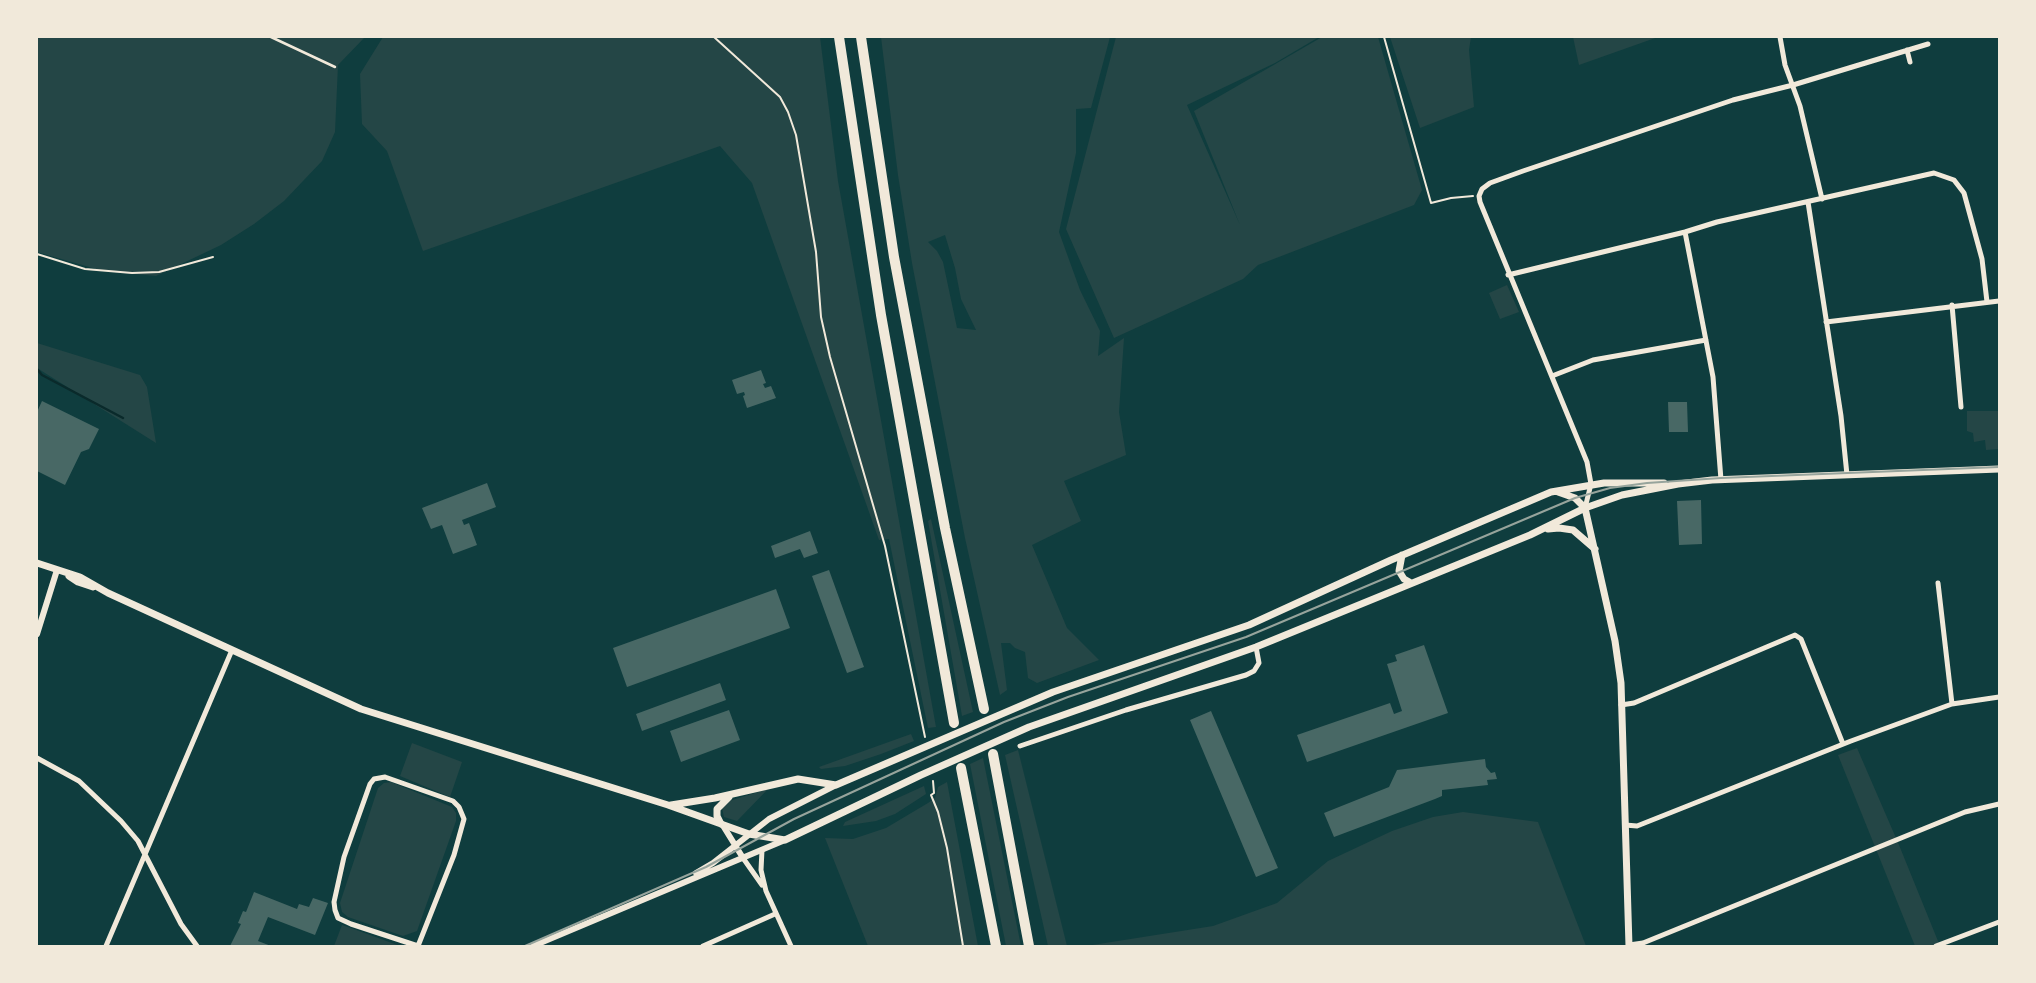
<!DOCTYPE html>
<style>
body{margin:0}
#map{position:relative;width:2036px;height:983px;overflow:hidden;background:#0f3d3e;font-family:Karla,sans-serif}
canvas{display:block}
.frame{position:absolute;inset:0;border:38px solid #f1e9da;pointer-events:none}
</style>
<div id="map">
<canvas width="2036" height="983"></canvas>
<div class="frame"></div>
</div>
<script>
const c = document.querySelector('canvas').getContext('2d');
c.lineJoin = 'round';
function paint(path, color) { c.fillStyle = color; c.fill(path, 'evenodd'); }
const shape = rows => new Path2D(rows.map(r => 'M' + r).join(''));
function stroke(path, color, width, dash) { c.strokeStyle = color; c.lineWidth = width; c.lineCap = dash ? 'butt' : 'round'; c.setLineDash(dash || []); c.stroke(path); }
paint(shape([
 [37,37,365,37,338,65,335,132,322,161,284,201,254,224,221,245,156,276,103,271,37,252],
 [383,37,820,37,838,181,936,727,928,728,889,539,879,540,752,183,720,146,423,251,387,151,362,124,360,74],
 [881,37,1110,37,1091,108,1076,109,1076,153,1059,232,1080,290,1100,331,1098,356,1124,338,1119,412,1126,455,1064,481,1081,521,1032,545,1067,628,1099,660,1037,683,1028,678,1025,652,1015,648,1010,643,1001,643,1007,690,1000,695,965,538,912,263,898,175],
 [945,235,955,268,961,299,976,330,957,328,943,262,937,251,928,242],
 [1116,37,1319,37,1275,63,1187,105,1240,225,1194,111,1322,37,1378,37,1422,190,1414,205,1258,265,1243,279,1114,338,1066,229],
 [1390,37,1471,37,1469,50,1474,107,1420,128],
 [1573,37,1658,37,1579,65],
 [1507,285,1519,312,1500,319,1489,293],
 [37,343,140,375,147,387,156,443,37,368],
 [1967,411,1999,411,1999,449,1986,450,1985,440,1974,442,1973,433,1967,431],
 [931,519,973,712,962,716,928,521],
 [911,734,914,741,881,754,845,766,821,769,819,767],
 [412,743,462,762,450,797,400,776],
 [1857,748,1899,845,1940,946,1915,946,1838,755],
 [1018,750,1067,946,1048,946,1005,755],
 [983,758,1021,946,1006,946,970,764],
 [391,782,452,807,456,813,456,821,417,931,403,936,348,917,342,912,340,903,378,788,384,783],
 [947,782,978,946,868,946,825,838,853,839,886,828,928,803,935,798,938,787],
 [924,786,926,794,895,814,876,821,843,826,845,822],
 [768,789,737,821,724,817,722,808,729,801],
 [1463,812,1538,822,1586,946,1086,946,1213,926,1277,903,1328,861,1392,831,1433,817],
 [342,925,351,928,400,946,334,946]
]), '#244646');
stroke(shape([
 [37,369,42,375,123,418]
]), '#0a2a2b', 2.5);
paint(shape([
 [761,370,766,383,763,384,765,388,771,386,776,398,747,408,743,396,745,395,744,392,737,394,732,380],
 [42,401,99,429,89,449,81,452,65,485,37,471,37,412],
 [1668,402,1687,402,1688,432,1669,432],
 [487,483,496,507,462,520,464,525,469,523,477,545,453,554,442,525,431,529,422,508],
 [1701,500,1702,544,1679,545,1677,501],
 [810,531,818,553,804,558,800,549,775,558,771,546],
 [829,570,864,667,847,673,812,576],
 [776,589,790,628,627,687,613,648],
 [1424,645,1448,713,1307,762,1297,735,1390,703,1394,714,1402,711,1387,664,1397,661,1395,655],
 [720,683,726,700,642,731,636,714],
 [729,710,740,740,681,762,670,731],
 [1211,711,1278,868,1256,877,1190,720],
 [1485,759,1486,767,1491,773,1495,772,1497,779,1487,780,1488,785,1442,790,1442,796,1435,799,1334,837,1324,813,1389,787,1397,770],
 [254,892,297,909,299,904,309,907,313,898,328,903,315,935,268,917,258,941,271,946,230,946,241,924,238,923,243,911,246,912]
]), '#486865');
stroke(shape([
 [714,37,780,97,788,112,796,135,816,252,821,317,830,357,885,546,925,737],
 [1384,37,1431,203,1451,198,1473,196],
 [37,254,85,269,132,273,159,272,213,257],
 [933,781,934,793,931,795,938,812,947,848,963,946]
]), '#f1e9da', 2);
stroke(shape([
 [271,37,335,67]
]), '#f1e9da', 2.5);
stroke(shape([
 [1780,37,1785,65,1800,106,1822,199],
 [1907,50,1910,62],
 [1808,202,1841,416,1847,475],
 [1685,232,1713,377,1721,480],
 [1508,275,1685,232,1717,222,1934,173,1954,180,1964,193,1982,259,1987,302],
 [1952,305,1961,407],
 [1826,322,1999,301],
 [1552,376,1593,360,1706,340],
 [1585,508,1591,484,1587,462,1480,202,1479,196,1482,189,1490,183,1523,171,1733,100,1793,85,1928,44],
 [1938,583,1952,704],
 [1621,705,1634,703,1795,635,1801,639,1843,744],
 [1020,746,1126,710,1246,675,1254,671,1259,663,1256,647],
 [37,758,79,781,121,821,138,841,181,924,197,946],
 [385,777,453,801,459,807,464,819,454,855,418,946,351,924,338,918,335,910,334,902,344,857,370,784,374,779,385,777],
 [1625,825,1637,826,1851,741,1952,704,1999,697],
 [762,850,761,870,766,891,791,946],
 [743,858,762,885],
 [1629,945,1643,943,1965,812,1999,804],
 [106,946,232,650],
 [703,946,775,914],
 [1936,946,1999,922]
]), '#f1e9da', 5);
stroke(shape([
 [37,634,57,570],
 [722,824,743,858],
 [696,873,713,863,769,819,836,785],
 [533,946,785,840]
]), '#f1e9da', 6);
stroke(shape([
 [1558,492,1575,498,1585,508,1615,641,1621,683,1629,946],
 [1548,529,1559,528,1573,530,1595,549],
 [1402,555,1399,571,1404,579,1411,583],
 [37,563,80,577,108,593,361,709,668,805,749,834,785,840,921,775,1029,727,1256,647,1530,535,1585,508,1622,495,1678,484,1712,480,1999,469],
 [69,576,78,582,93,587],
 [671,805,715,798,798,779,836,785,1053,692,1249,625,1391,560,1551,492,1604,483,1664,483],
 [721,824,717,816,717,809,729,797]
]), '#f1e9da', 7);
stroke(shape([
 [839,37,881,315,954,723],
 [861,37,894,257,945,528,984,709],
 [993,754,1029,946],
 [961,768,996,946]
]), '#f1e9da', 10);
stroke(shape([
 [525,946,706,867,794,819,1004,722,1068,697,1246,637,1575,498,1610,488,1647,483,1721,478,1999,467]
]), '#97a49c', 2);
</script>
